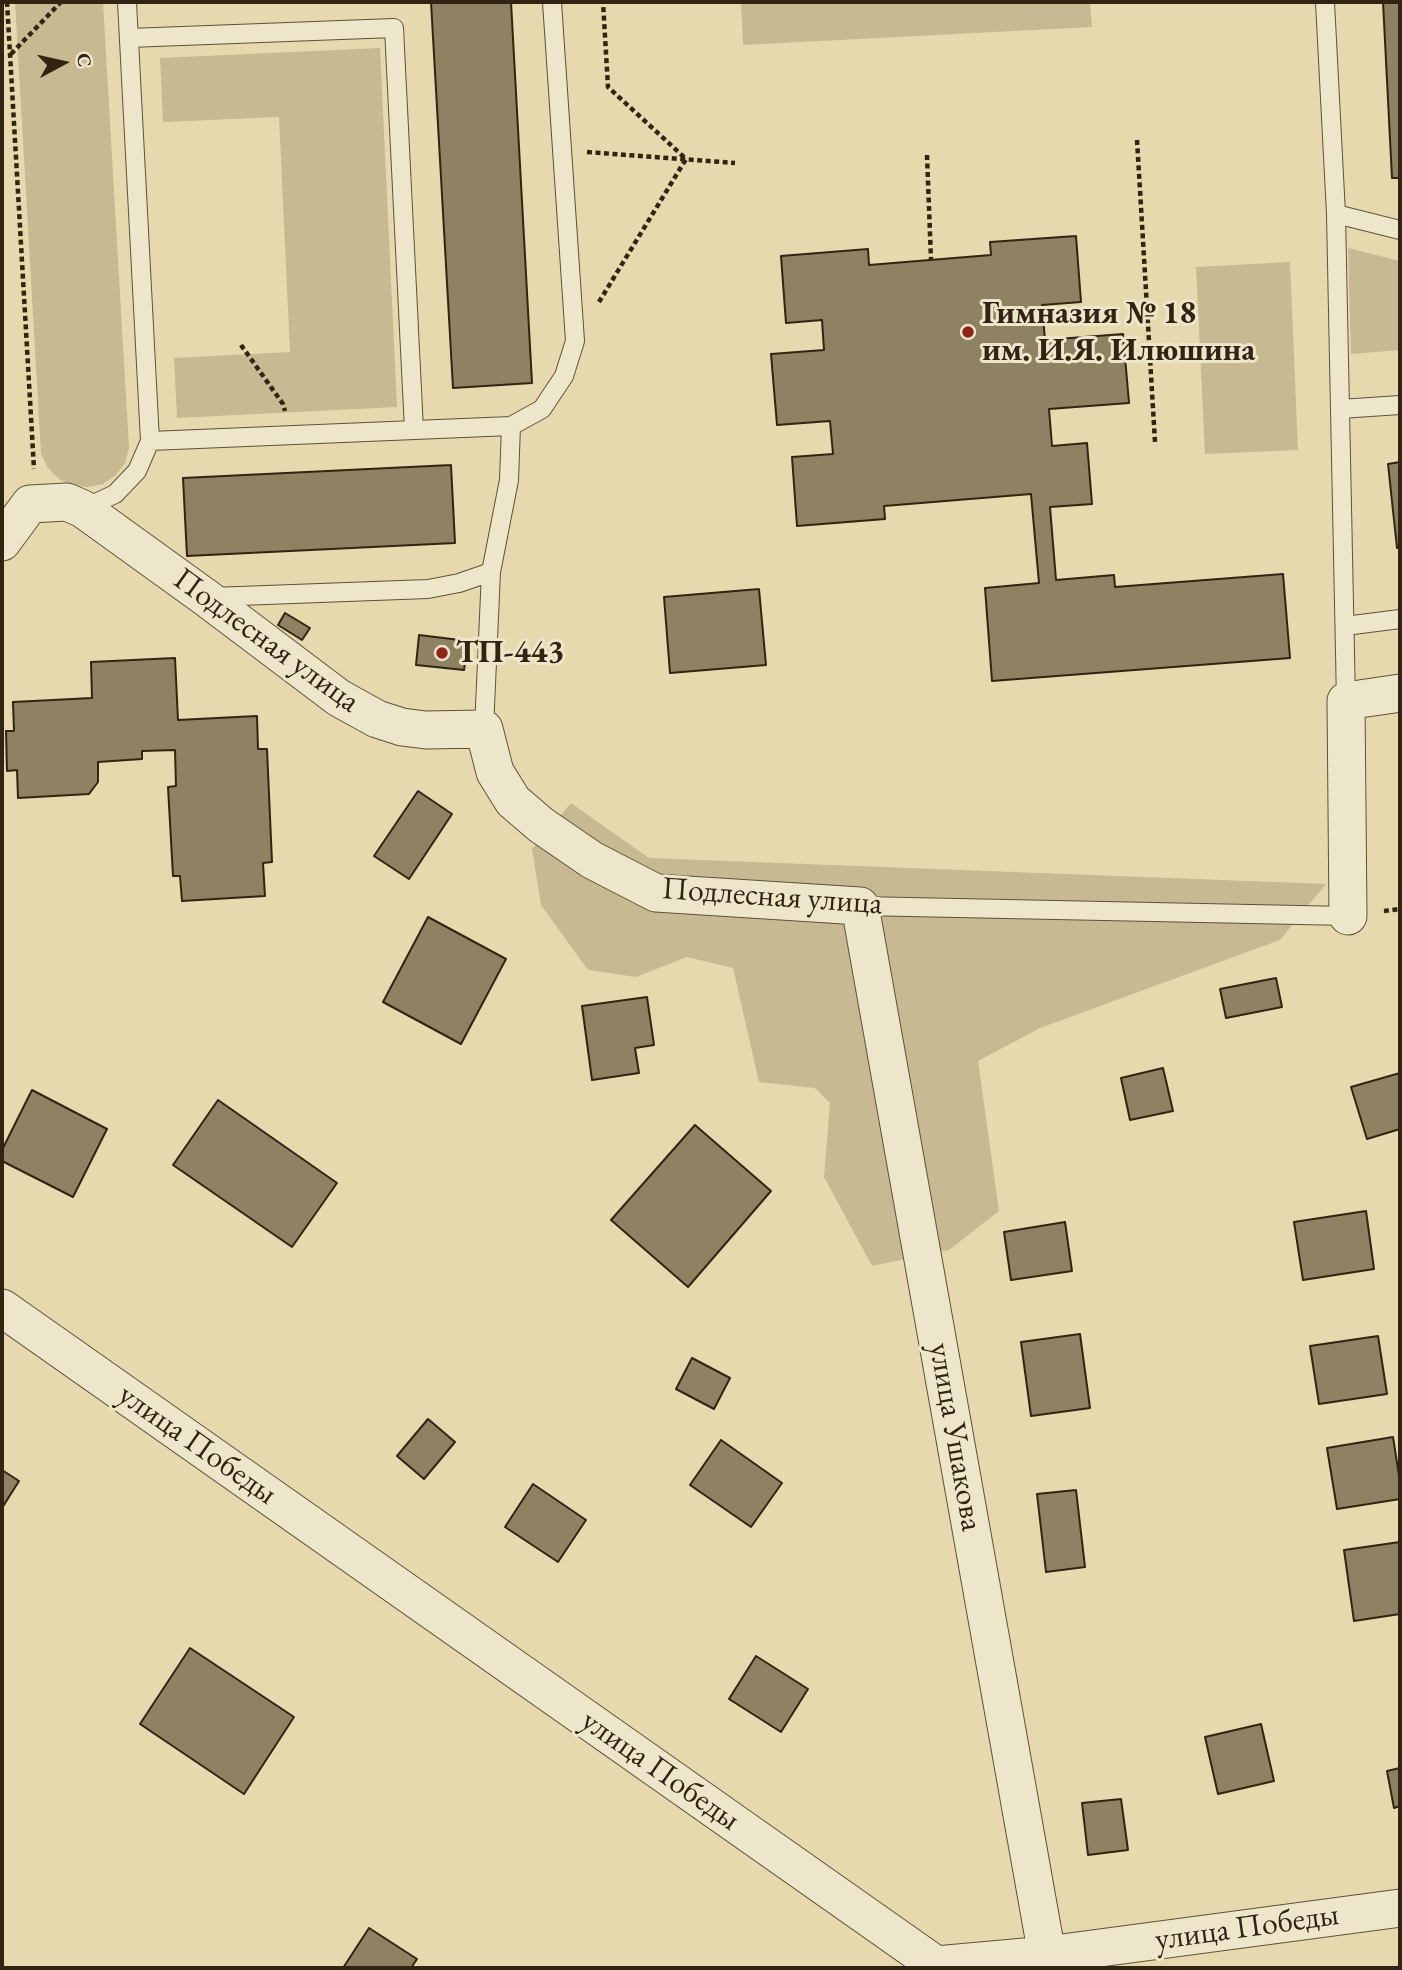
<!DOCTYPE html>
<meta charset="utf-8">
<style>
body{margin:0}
#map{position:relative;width:1402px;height:1970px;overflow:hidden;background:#e5d9ad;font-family:"EB Garamond",serif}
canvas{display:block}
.frame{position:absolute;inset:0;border:4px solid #322412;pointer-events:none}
.north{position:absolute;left:28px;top:28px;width:70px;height:70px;-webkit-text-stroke:5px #eee6ca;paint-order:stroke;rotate:82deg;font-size:19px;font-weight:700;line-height:28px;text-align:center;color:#322412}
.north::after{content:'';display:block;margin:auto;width:24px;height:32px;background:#322412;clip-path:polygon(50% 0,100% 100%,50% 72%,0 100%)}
</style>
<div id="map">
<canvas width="1402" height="1970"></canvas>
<div class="frame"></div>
<div class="north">С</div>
</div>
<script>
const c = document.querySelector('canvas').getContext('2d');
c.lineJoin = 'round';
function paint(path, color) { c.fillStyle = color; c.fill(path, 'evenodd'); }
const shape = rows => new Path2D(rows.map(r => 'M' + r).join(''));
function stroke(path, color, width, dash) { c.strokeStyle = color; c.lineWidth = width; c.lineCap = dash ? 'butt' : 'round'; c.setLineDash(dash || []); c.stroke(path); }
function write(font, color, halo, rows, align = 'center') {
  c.font = font + ' "EB Garamond",serif'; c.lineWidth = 6; c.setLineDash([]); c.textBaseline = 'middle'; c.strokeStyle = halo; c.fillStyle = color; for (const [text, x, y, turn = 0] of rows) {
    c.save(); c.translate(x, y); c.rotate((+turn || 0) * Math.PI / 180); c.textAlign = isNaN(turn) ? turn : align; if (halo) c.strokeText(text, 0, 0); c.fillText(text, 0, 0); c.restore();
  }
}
paint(shape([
 [15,2,103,2,129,448,125,463,116,475,103,484,88,487,73,486,59,479,48,468,41,454],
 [741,2,1090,2,1092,27,743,45],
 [380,48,397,407,177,418,174,358,290,352,279,117,163,122,160,58],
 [1348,248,1400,261,1400,350,1351,354],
 [1290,262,1298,450,1205,454,1196,267],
 [571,803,649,858,1326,884,1280,940,1040,1028,978,1061,999,1211,949,1250,872,1266,824,1177,830,1103,815,1088,759,1082,733,968,687,957,636,977,588,970,541,905,532,849]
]), '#c7ba93');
const building = shape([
 [431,2,511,2,532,383,453,388,431,2],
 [1383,2,1400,2,1400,178,1392,178,1383,2],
 [1076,236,1081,302,1042,305,1045,340,1123,334,1129,403,1049,409,1052,446,1087,443,1092,504,1050,507,1056,580,1114,575,1115,587,1283,574,1290,658,992,681,985,588,1039,583,1031,494,884,506,885,519,797,526,792,457,833,454,830,421,777,425,771,354,824,350,822,320,786,323,781,256,868,249,869,265,991,255,990,242,1076,236],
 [1400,462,1400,548,1397,548,1388,464,1400,462],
 [451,465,455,543,187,556,183,478,451,465],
 [759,589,766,665,670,673,664,597,759,589],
 [285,613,310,628,302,640,278,625,285,613],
 [419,635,468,641,464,670,416,665,419,635],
 [175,658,178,720,257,716,258,749,267,749,272,862,263,863,265,896,182,901,180,876,173,876,168,787,176,786,175,750,142,751,142,759,98,762,98,782,89,794,18,798,17,770,7,771,6,731,14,731,13,702,92,698,91,662,175,658],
 [418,791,452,814,409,879,374,856,418,791],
 [428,917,506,959,461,1044,383,1002,428,917],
 [1276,978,1282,1007,1226,1018,1220,989,1276,978],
 [647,997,654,1045,635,1048,639,1073,592,1080,582,1006,647,997],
 [1163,1068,1173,1111,1130,1120,1121,1078,1163,1068],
 [1400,1073,1400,1129,1367,1139,1351,1087,1400,1073],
 [32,1090,107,1129,73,1197,2,1161,2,1150,32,1090],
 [218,1100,337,1183,292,1247,173,1165,218,1100],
 [695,1125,771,1191,688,1287,611,1220,695,1125],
 [1366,1211,1374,1269,1303,1280,1294,1222,1366,1211],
 [1065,1222,1072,1271,1011,1280,1004,1232,1065,1222],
 [1080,1334,1090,1408,1031,1416,1021,1342,1080,1334],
 [1378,1336,1387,1394,1319,1404,1310,1346,1378,1336],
 [692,1358,730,1378,714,1409,676,1389,692,1358],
 [428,1419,455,1442,424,1479,397,1456,428,1419],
 [1393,1437,1400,1482,1400,1499,1337,1509,1327,1448,1393,1437],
 [721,1440,782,1483,751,1527,690,1485,721,1440],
 [2,1470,19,1481,2,1508,2,1470],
 [533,1484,586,1520,558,1562,505,1527,533,1484],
 [1076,1490,1085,1567,1046,1572,1037,1494,1076,1490],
 [1400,1542,1400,1614,1354,1621,1344,1550,1400,1542],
 [190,1648,294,1717,244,1794,140,1724,190,1648],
 [756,1656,808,1689,781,1732,729,1699,756,1656],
 [1261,1724,1274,1781,1218,1794,1205,1737,1261,1724],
 [1400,1768,1400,1806,1394,1808,1387,1771,1400,1768],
 [1121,1799,1128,1850,1088,1855,1082,1803,1121,1799],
 [369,1928,417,1959,411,1968,343,1968,369,1928]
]);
paint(building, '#8f8263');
stroke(building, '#322412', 2);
const service = shape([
 [1325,2,1336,214,1346,701],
 [129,38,394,28,414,430],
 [1336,214,1400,230],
 [1340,409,1400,405],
 [150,441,511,426],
 [83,509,115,494,137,471,150,441,127,2],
 [212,597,428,589,459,583,491,572,509,480,511,426,542,409,564,376,575,341,552,2],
 [1345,626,1400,619],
 [484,729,491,572],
 [860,906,1348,916]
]);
const minor = shape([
 [2,542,30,504,67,502,83,509,205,597,339,698,377,719,402,727,426,730,484,729,495,772,513,801,541,825,592,860,656,893,860,906,1047,1955,1045,1968],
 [1348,916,1346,701,1400,693],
 [2,1308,936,1965,1047,1955,1400,1908]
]);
stroke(service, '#5f5139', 20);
stroke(minor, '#5f5139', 39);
stroke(shape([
 [7,2,34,469],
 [11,54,61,2],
 [1137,140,1155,442],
 [587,152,735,163],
 [927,155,931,260],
 [599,302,686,159,608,87,603,2],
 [241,345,283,404,285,411],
 [1384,911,1400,909]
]), '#322412', 4.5, [5, 3.5]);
stroke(service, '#eee6ca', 18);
stroke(minor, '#eee6ca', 37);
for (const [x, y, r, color] of [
 [968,332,7,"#8f2418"],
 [442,653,7,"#8f2418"]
]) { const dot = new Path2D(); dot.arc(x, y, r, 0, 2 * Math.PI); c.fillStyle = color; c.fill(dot); stroke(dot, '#eee6ca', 2.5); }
write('bold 32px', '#322412', '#eee6ca', [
 ["Гимназия № 18",982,314],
 ["им. И.Я. Илюшина",982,351],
 ["ТП-443",456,653]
], 'left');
write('32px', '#322412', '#eee6ca', [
 ["Подлесная улица",266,641,36],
 ["Подлесная улица",772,897,4],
 ["улица Ушакова",955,1437,80],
 ["улица Победы",197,1445,35],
 ["улица Победы",660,1771,35],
 ["улица Победы",1247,1928,-8]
]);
</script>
